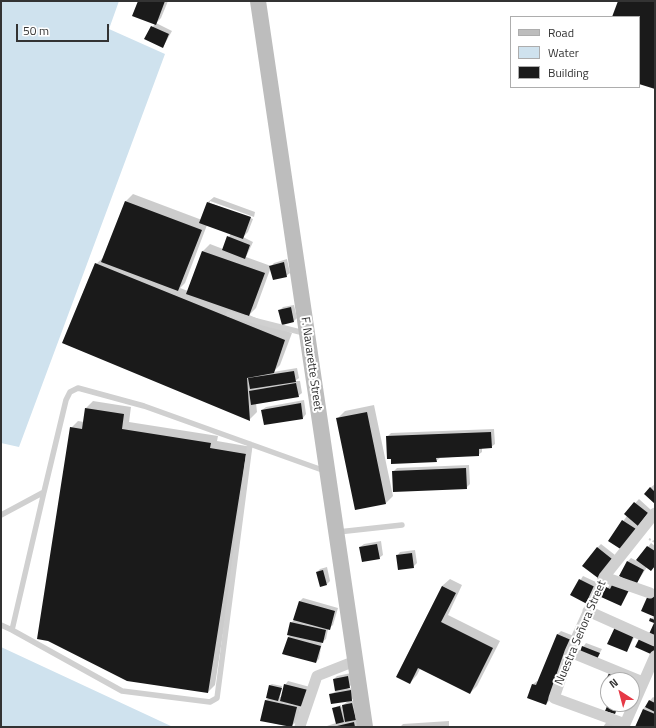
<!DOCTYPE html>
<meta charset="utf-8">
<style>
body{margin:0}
#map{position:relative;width:656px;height:728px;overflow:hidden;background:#fff;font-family:"Titillium Web",sans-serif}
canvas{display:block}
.frame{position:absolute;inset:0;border:2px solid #333;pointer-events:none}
.legend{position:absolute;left:510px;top:16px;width:130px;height:72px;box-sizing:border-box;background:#fff;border:1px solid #adadad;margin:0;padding:5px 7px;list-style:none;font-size:12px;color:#333}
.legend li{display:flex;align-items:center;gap:8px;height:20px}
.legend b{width:20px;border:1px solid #adadad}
.north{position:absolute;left:600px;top:672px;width:40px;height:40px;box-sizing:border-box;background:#fff;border:1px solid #adadad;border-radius:50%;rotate:324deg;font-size:11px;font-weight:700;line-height:16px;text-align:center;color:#333}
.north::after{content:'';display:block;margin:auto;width:14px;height:18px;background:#e63946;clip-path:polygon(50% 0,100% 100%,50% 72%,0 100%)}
.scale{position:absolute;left:16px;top:24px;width:93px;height:18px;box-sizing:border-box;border:2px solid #333;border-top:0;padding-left:5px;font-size:12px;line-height:14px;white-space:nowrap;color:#333;-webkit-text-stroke:3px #fff;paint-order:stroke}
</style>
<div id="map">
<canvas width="656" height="728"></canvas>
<div class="frame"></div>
<ul class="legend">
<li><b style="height:5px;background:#bdbdbd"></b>Road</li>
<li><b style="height:11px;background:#cfe2ee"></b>Water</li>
<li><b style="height:11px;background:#1a1a1a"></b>Building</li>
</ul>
<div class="north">N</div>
<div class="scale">50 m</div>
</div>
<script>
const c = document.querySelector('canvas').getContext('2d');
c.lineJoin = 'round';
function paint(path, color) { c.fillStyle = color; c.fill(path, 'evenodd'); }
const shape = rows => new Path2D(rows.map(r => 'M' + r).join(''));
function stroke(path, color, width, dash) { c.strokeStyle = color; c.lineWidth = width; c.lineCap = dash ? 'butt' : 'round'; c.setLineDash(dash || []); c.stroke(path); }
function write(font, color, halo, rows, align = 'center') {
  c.font = font + ' "Titillium Web",sans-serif'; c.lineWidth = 4; c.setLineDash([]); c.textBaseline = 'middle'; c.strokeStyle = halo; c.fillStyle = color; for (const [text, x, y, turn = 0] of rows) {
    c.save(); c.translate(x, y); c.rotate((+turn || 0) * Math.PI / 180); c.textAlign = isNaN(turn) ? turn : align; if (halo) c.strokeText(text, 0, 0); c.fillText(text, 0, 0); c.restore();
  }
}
paint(shape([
 [1,1,119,1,109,29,165,54,19,447,1,443],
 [1,647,173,727,1,727]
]), '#cfe2ee');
paint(shape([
 [139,1,168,1,161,18,156,23,172,31,163,47,146,39,155,23],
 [133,194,202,220,208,202,214,197,255,212,254,217,210,201,210,203,253,219,248,232,243,237,253,242,246,257,271,266,274,263,287,259,290,273,286,276,271,267,256,308,249,315,292,333,280,365,273,372,297,368,299,378,295,381,300,381,302,393,298,396,256,403,257,412,250,419,63,343,96,264,104,257,126,201],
 [207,225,231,233,223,249,210,244,203,251,188,291,180,288,185,283],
 [294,305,297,318,294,321,279,311,283,307],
 [304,400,306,414,303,418,262,410,266,407],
 [93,401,131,407,129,422,218,436,217,441,252,447,215,685,208,692,71,428,78,421,84,422,86,408],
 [374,405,393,496,386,503,356,509,337,419,345,411],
 [494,429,495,444,491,447,482,448,482,452,478,455,440,458,436,461,387,437,391,433],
 [469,465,470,484,466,488,393,472,397,468],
 [655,484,655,503,650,488],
 [639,499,651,510,625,545,609,540,627,516,625,514],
 [381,541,383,555,379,558,360,547,364,544],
 [651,543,655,546,655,565,647,567,636,584,620,575,628,561,631,558,637,561],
 [601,544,615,555,601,573,597,548],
 [415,550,417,563,413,567,397,556,400,552],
 [327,567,330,581,327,584,317,572,320,569],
 [583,576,598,583,590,600,571,595],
 [450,579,462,585,448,615,500,641,477,686,470,693,420,669,417,675,410,683,397,676,442,586],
 [610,584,631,587,621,605,603,596],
 [653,590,655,591,655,623,651,619,654,616],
 [303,598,338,608,333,625,328,629,326,639,322,642,319,659,316,662,288,637,291,635,291,623,295,619,300,601],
 [619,624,637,632,627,651],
 [561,631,574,636,568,658,549,701,546,704,533,684,537,681,539,682,557,635],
 [586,643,602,649,596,660,583,647],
 [351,673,353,683,347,689,354,688,355,696,351,701,356,700,361,727,324,727,336,723,333,708,341,705,341,707,348,701,330,695,336,691,334,679,337,676],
 [288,681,310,687,301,705,297,722,289,727,261,720,266,700,269,698,267,697,270,685,272,684,282,686,280,697,282,697,285,685],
 [642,681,632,700,632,683],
 [653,697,655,698,655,727,638,727,643,709],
 [608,720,625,727,603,727],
 [449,721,449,727,400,727,403,724]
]), '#0003');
paint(shape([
 [138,1,165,1,156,25,132,16],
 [618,1,655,1,655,89,639,84,639,17,612,17],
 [151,26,169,34,163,48,144,39],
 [125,201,202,230,178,291,101,262],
 [207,202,251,217,243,239,199,223],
 [227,236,250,245,245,259,222,250],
 [202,251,265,273,249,316,186,294],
 [284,262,287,277,273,280,269,266],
 [95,263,285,340,274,373,247,378,250,421,62,343],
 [291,307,294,322,282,325,278,310],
 [294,371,296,382,250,389,248,378],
 [296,383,299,397,251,405,249,391],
 [301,403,303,419,264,425,261,410],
 [85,408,124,414,122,429,211,443,210,448,246,454,208,693,127,681,48,641,37,639,70,427,82,429],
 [367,412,386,504,355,510,336,418],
 [491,432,492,448,479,449,479,456,436,458,437,462,391,464,391,459,387,459,386,436],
 [466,468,467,489,393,492,392,471],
 [650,487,655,492,655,504,644,494],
 [634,502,648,513,638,526,624,514],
 [622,520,636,529,622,550,608,541],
 [377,544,380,559,362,562,359,547],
 [647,546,655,551,655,566,651,571,636,560],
 [597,547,612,559,598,578,582,566],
 [412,553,414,568,398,570,396,555],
 [627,561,644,570,636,585,619,576],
 [323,570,327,585,320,587,316,572],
 [579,579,595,587,587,604,570,595],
 [613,583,629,590,621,606,601,597,606,587,610,589],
 [442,586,456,593,441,622,493,648,470,694,418,668,410,684,396,677],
 [649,593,655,596,655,617,641,611],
 [299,601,335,611,330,630,293,620],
 [650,618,655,620,655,636,649,634,654,623,649,621],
 [290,622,326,630,323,643,287,635],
 [615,627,634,635,627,652,607,644],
 [557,634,571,640,546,705,527,698,532,684,536,685],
 [288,637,321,646,316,663,282,654],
 [640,637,655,644,653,655,635,647],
 [582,646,600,653,596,661,579,655],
 [610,671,618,674,615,680,608,680,608,690,602,688],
 [348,676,350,688,335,691,333,679],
 [284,684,308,690,303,707,280,701],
 [269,685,282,688,278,701,266,698],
 [351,690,352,701,331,704,329,694],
 [265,700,297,707,292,727,260,721],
 [649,700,655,703,655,712,645,707],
 [352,703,356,720,345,722,342,705],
 [608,704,619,704,615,714,605,711],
 [340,706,344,722,336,724,332,708],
 [643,709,655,714,655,727,635,727],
 [354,722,355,727,337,727,337,726]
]), '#1a1a1a');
stroke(shape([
 [649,539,655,542]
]), '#cdcdcd', 2, [2, 2]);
stroke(shape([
 [229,314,304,333],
 [44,492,12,630,122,691,210,702,217,698,250,444],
 [1,515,44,492,66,400,70,392,78,388,144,406,325,471],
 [338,532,402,525],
 [1,625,12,630]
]), '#d0d0d0', 5.5);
stroke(shape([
 [655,513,604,577,570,652,554,698,625,724,655,656],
 [604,577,650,593],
 [588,611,655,641],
 [570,652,643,682],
 [300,726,317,676,355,661]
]), '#d0d0d0', 11);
stroke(shape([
 [258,1,365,727]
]), '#bdbdbd', 16);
write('12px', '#333', '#fff', [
 ["F. Navarette Street",311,364,82],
 ["Nuestra Señora Street",581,633,-67]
]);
</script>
